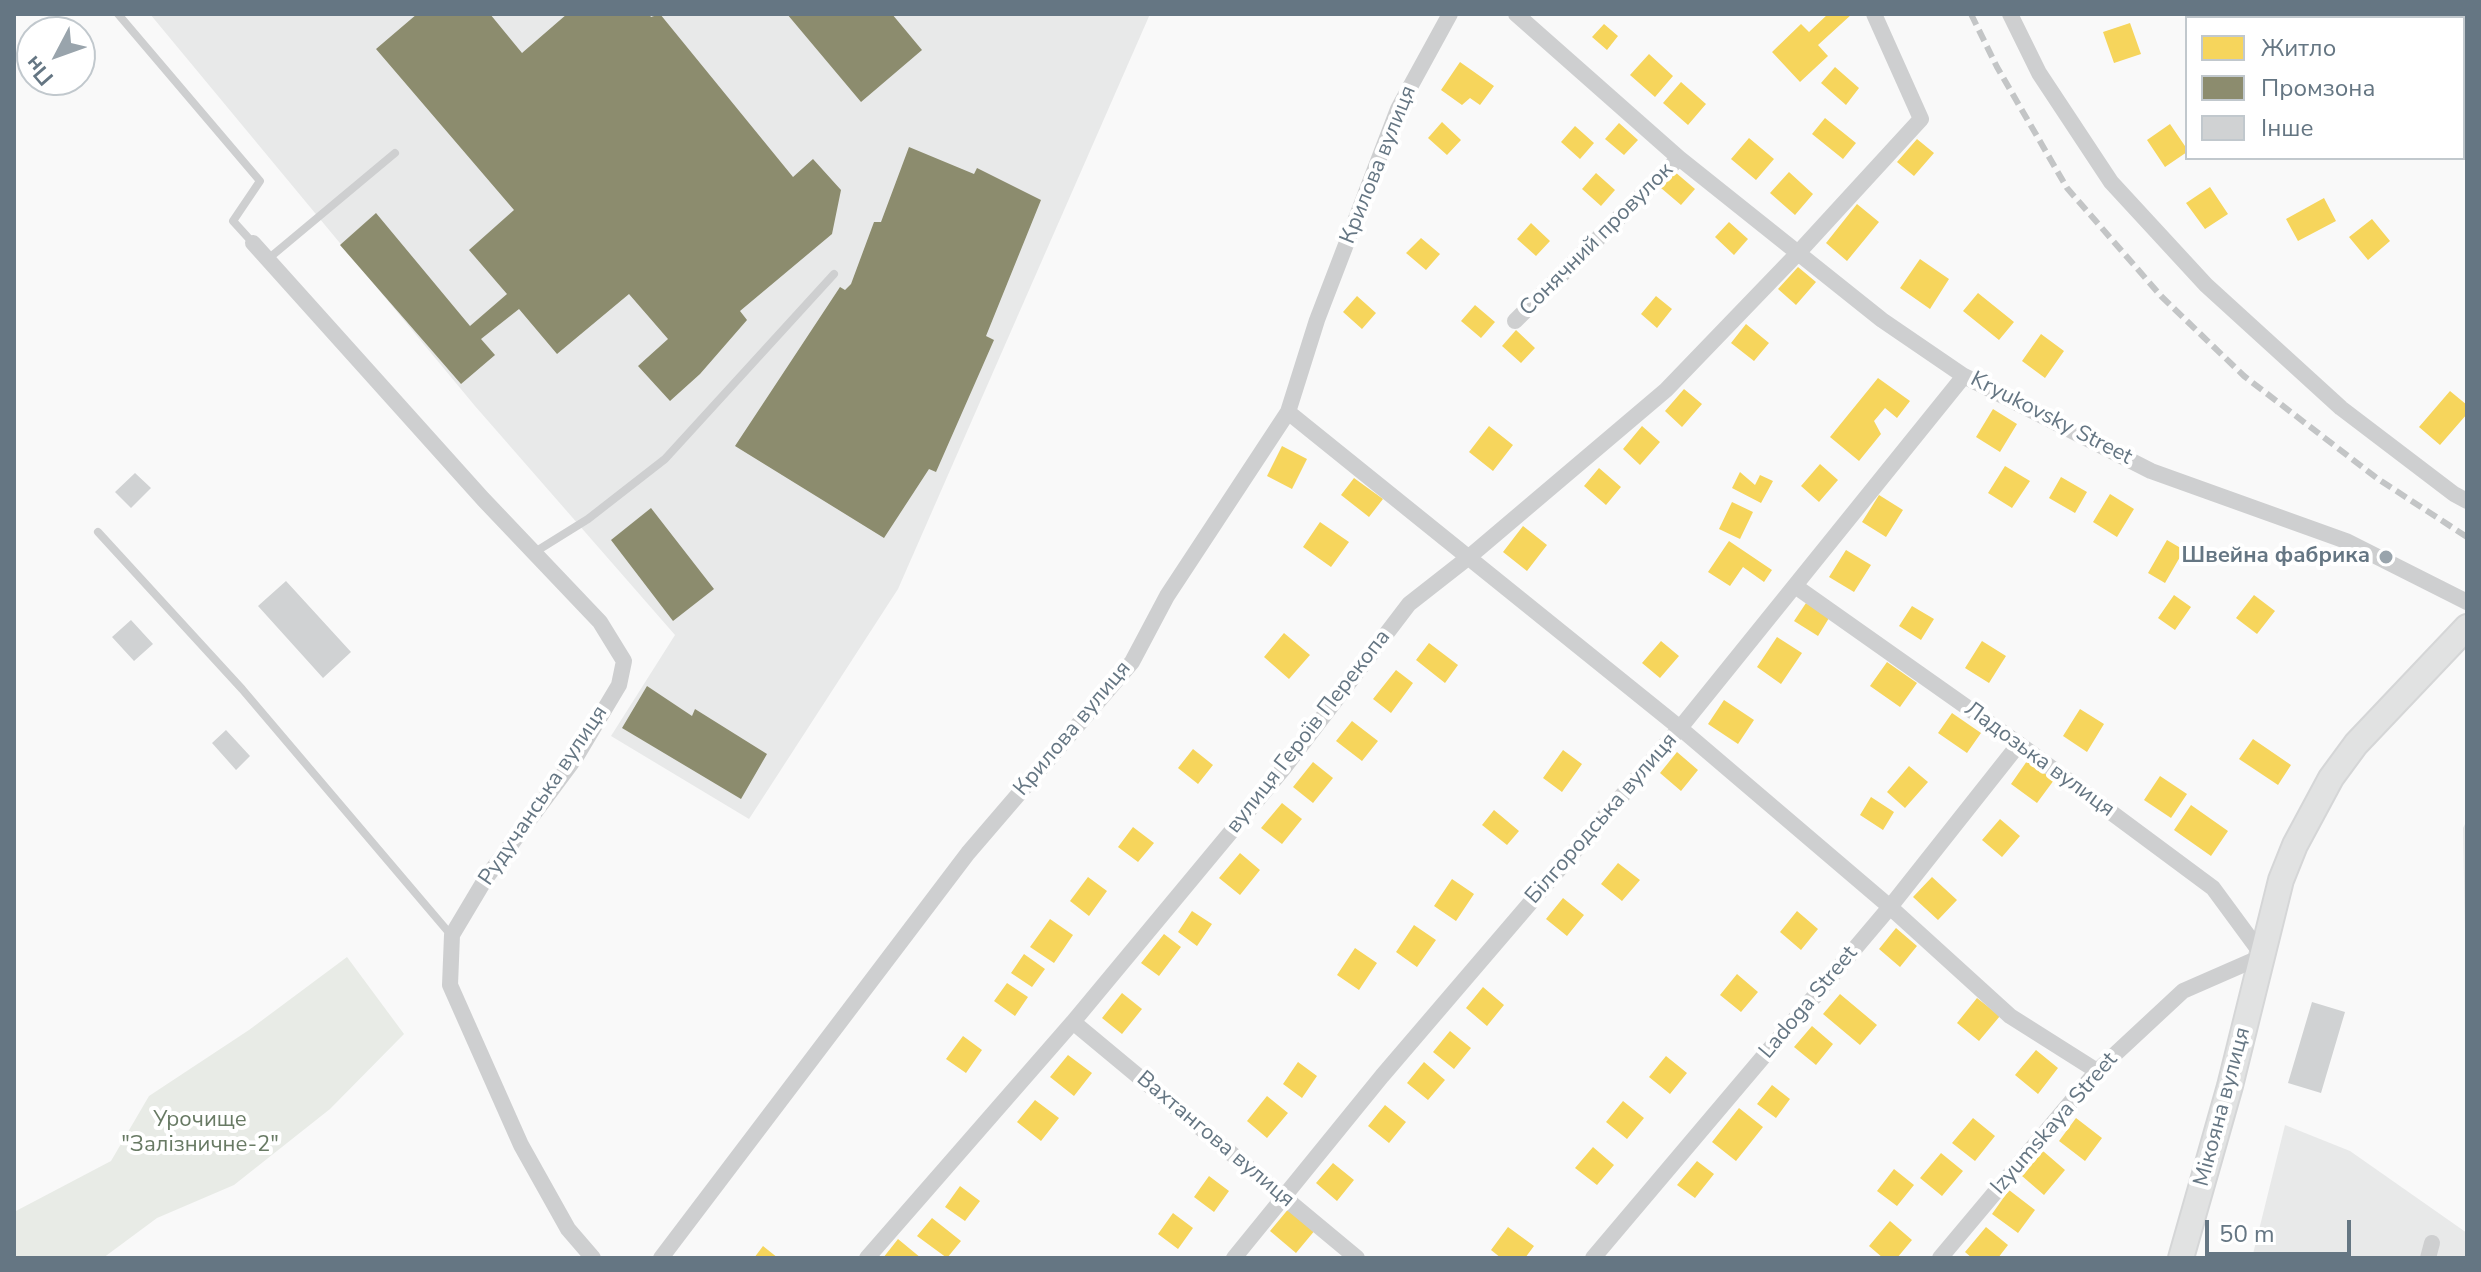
<!DOCTYPE html>
<meta charset="utf-8">
<style>
body{margin:0}
#map{position:relative;width:2481px;height:1272px;overflow:hidden;background:#f9f9f9;font-family:"Nunito Sans",sans-serif}
canvas{display:block}
.frame{position:absolute;inset:0;border:16px solid #657683;pointer-events:none}
.legend{position:absolute;left:2185px;top:16px;width:280px;height:144px;box-sizing:border-box;background:#fff;border:2px solid #c1c8cd;margin:0;padding:10px 14px;list-style:none;font-size:24px;color:#657683}
.legend li{display:flex;align-items:center;gap:16px;height:40px}
.legend b{width:40px;border:2px solid #c1c8cd}
.north{position:absolute;left:16px;top:16px;width:80px;height:80px;box-sizing:border-box;background:#fff;border:2px solid #c1c8cd;border-radius:50%;rotate:229deg;font-size:22px;font-weight:700;line-height:32px;text-align:center;color:#657683}
.north::after{content:'';display:block;margin:auto;width:28px;height:36px;background:#99a4ac;clip-path:polygon(50% 0,100% 100%,50% 72%,0 100%)}
.scale{position:absolute;left:2205px;top:1220px;width:146px;height:36px;box-sizing:border-box;border:4px solid #657683;border-top:0;padding-left:10px;font-size:24px;line-height:28px;white-space:nowrap;color:#657683;-webkit-text-stroke:6px #fff;paint-order:stroke}
</style>
<div id="map">
<canvas width="2481" height="1272"></canvas>
<div class="frame"></div>
<ul class="legend">
<li><b style="height:22px;background:#f6d55c"></b>Житло</li>
<li><b style="height:22px;background:#8c8c6e"></b>Промзона</li>
<li><b style="height:22px;background:#d0d2d3"></b>Інше</li>
</ul>
<div class="north">Пн</div>
<div class="scale">50 m</div>
</div>
<script>
const c = document.querySelector('canvas').getContext('2d');
c.lineJoin = 'round';
function paint(path, color) { c.fillStyle = color; c.fill(path, 'evenodd'); }
const shape = rows => new Path2D(rows.map(r => 'M' + r).join(''));
function stroke(path, color, width, dash) { c.strokeStyle = color; c.lineWidth = width; c.lineCap = dash ? 'butt' : 'round'; c.setLineDash(dash || []); c.stroke(path); }
function write(font, color, halo, rows, align = 'center') {
  c.font = font + ' "Nunito Sans",sans-serif'; c.lineWidth = 8; c.setLineDash([]); c.textBaseline = 'middle'; c.strokeStyle = halo; c.fillStyle = color; for (const [text, x, y, turn = 0] of rows) {
    c.save(); c.translate(x, y); c.rotate((+turn || 0) * Math.PI / 180); c.textAlign = isNaN(turn) ? turn : align; if (halo) c.strokeText(text, 0, 0); c.fillText(text, 0, 0); c.restore();
  }
}
paint(shape([
 [150,14,1150,14,898,589,749,819,611,736,675,635,475,406],
 [2467,820,2467,1036,2463,828],
 [2285,1125,2350,1151,2467,1233,2467,1258,2252,1258]
]), '#e8e9e9');
paint(shape([
 [347,957,404,1034,330,1109,234,1185,157,1218,103,1258,14,1258,14,1212,111,1161,149,1096,249,1030]
]), '#e8ebe6');
paint(shape([
 [1828,14,1852,14,1818,45,1828,56,1800,82,1772,52,1801,24,1809,32],
 [2130,23,2141,54,2114,63,2103,32],
 [1604,24,1618,36,1607,50,1592,37],
 [1649,54,1673,76,1655,97,1630,75],
 [1460,62,1494,86,1480,105,1470,98,1462,105,1441,90],
 [1835,67,1859,88,1846,105,1821,83],
 [1681,82,1706,104,1688,125,1663,103],
 [1825,118,1856,143,1843,159,1812,134],
 [1442,122,1461,140,1447,155,1428,138],
 [1619,123,1638,140,1624,155,1605,139],
 [2170,124,2187,149,2187,152,2165,167,2147,140],
 [1575,126,1594,143,1580,159,1561,142],
 [1749,138,1774,159,1756,180,1731,159],
 [1917,139,1934,153,1914,176,1897,162],
 [1675,172,1695,189,1681,205,1661,188],
 [1789,172,1813,194,1795,215,1770,193],
 [1596,173,1615,190,1601,206,1582,189],
 [2210,187,2228,214,2205,229,2186,203],
 [2324,198,2336,221,2298,241,2286,219],
 [1857,204,1879,222,1847,261,1826,243],
 [2372,219,2390,241,2368,260,2349,237],
 [1729,222,1748,239,1734,255,1715,237],
 [1531,223,1550,241,1536,256,1517,239],
 [1421,238,1440,254,1426,270,1406,253],
 [1920,259,1949,279,1930,309,1900,288],
 [1798,267,1816,282,1796,305,1778,289],
 [1978,293,2014,322,1999,340,1963,311],
 [1357,296,1376,313,1362,329,1343,312],
 [1656,296,1672,309,1657,328,1641,314],
 [1475,305,1495,322,1481,338,1461,321],
 [1746,324,1769,343,1754,361,1731,343],
 [1516,330,1535,348,1521,363,1502,346],
 [2041,334,2064,351,2045,378,2022,361],
 [1878,378,1910,401,1897,418,1885,408,1874,421,1881,434,1859,461,1830,437],
 [1684,389,1702,404,1682,427,1665,411],
 [2450,391,2467,405,2467,414,2440,445,2419,427],
 [1993,409,2017,424,2000,452,1976,437],
 [1489,426,1513,445,1493,471,1469,452],
 [1642,426,1660,442,1640,465,1623,449],
 [1282,446,1307,459,1292,489,1267,476],
 [1820,464,1838,480,1819,502,1801,486],
 [2005,466,2030,481,2012,508,1988,493],
 [1599,468,1621,487,1606,505,1584,486],
 [1740,472,1755,485,1760,475,1773,481,1761,503,1732,488],
 [2061,477,2087,492,2075,513,2049,498],
 [1354,478,1383,499,1369,517,1341,495],
 [2110,494,2134,509,2117,537,2093,522],
 [1879,495,1903,510,1886,537,1862,522],
 [1732,502,1753,512,1740,539,1719,529],
 [1320,522,1349,542,1331,567,1303,547],
 [1523,526,1547,545,1527,571,1503,552],
 [2167,540,2184,550,2165,583,2148,573],
 [1729,541,1772,570,1764,582,1743,567,1730,586,1708,572],
 [1846,550,1871,565,1854,592,1829,577],
 [2174,595,2191,607,2175,630,2158,618],
 [2254,595,2275,611,2257,634,2236,618],
 [1806,603,1829,618,1818,636,1794,621],
 [1912,606,1934,619,1921,640,1899,626],
 [1284,633,1310,655,1289,679,1264,657],
 [1777,637,1802,653,1781,684,1757,667],
 [1661,641,1679,656,1660,678,1642,663],
 [1982,641,2006,656,1989,683,1965,668],
 [1429,643,1458,665,1445,683,1416,660],
 [1887,662,1917,683,1900,707,1870,686],
 [1396,670,1413,683,1391,713,1373,699],
 [1724,700,1754,720,1738,744,1708,724],
 [2080,709,2104,724,2087,752,2063,736],
 [1952,713,1981,733,1967,753,1938,733],
 [1352,721,1378,741,1362,761,1336,741],
 [2253,739,2291,765,2278,785,2239,759],
 [1193,749,1213,765,1198,784,1178,768],
 [1563,750,1582,764,1562,792,1543,778],
 [1677,752,1698,770,1681,791,1660,773],
 [2027,761,2054,780,2037,803,2011,784],
 [1313,762,1333,778,1313,803,1293,787],
 [1909,766,1928,782,1905,808,1887,792],
 [2160,776,2187,794,2171,818,2144,800],
 [1871,797,1894,812,1883,830,1860,815],
 [1282,803,1302,819,1282,844,1261,828],
 [2191,805,2228,831,2211,856,2174,830],
 [1494,810,1519,831,1507,845,1482,825],
 [2000,819,2020,836,2002,857,1982,840],
 [1133,827,1154,843,1138,862,1118,847],
 [1240,853,1260,870,1240,895,1219,878],
 [1618,863,1640,880,1622,901,1601,884],
 [1088,877,1107,891,1089,916,1070,901],
 [1932,877,1957,900,1938,920,1913,897],
 [1452,879,1474,894,1456,921,1434,906],
 [1563,898,1584,915,1567,936,1546,919],
 [1192,911,1212,924,1197,946,1178,932],
 [1797,911,1818,929,1801,950,1780,932],
 [1050,919,1073,935,1054,963,1030,947],
 [1414,925,1436,940,1417,967,1396,952],
 [1896,928,1917,946,1900,967,1879,949],
 [1164,934,1181,947,1159,976,1141,963],
 [1355,948,1377,963,1359,990,1337,975],
 [1024,954,1045,969,1032,987,1011,973],
 [1737,974,1758,992,1741,1012,1720,995],
 [1007,983,1028,997,1015,1016,994,1001],
 [1483,987,1504,1005,1487,1026,1466,1008],
 [1122,993,1142,1009,1122,1034,1102,1018],
 [1840,994,1877,1025,1860,1045,1823,1014],
 [1977,998,2000,1016,1979,1041,1957,1023],
 [1812,1026,1833,1044,1816,1065,1794,1047],
 [1450,1031,1471,1048,1454,1069,1433,1052],
 [963,1036,982,1050,966,1073,946,1059],
 [2036,1050,2058,1068,2038,1094,2015,1075],
 [1068,1055,1092,1073,1074,1096,1050,1077],
 [1666,1056,1687,1073,1670,1094,1649,1077],
 [1298,1062,1317,1076,1302,1098,1283,1084],
 [1424,1062,1445,1080,1428,1100,1407,1083],
 [1772,1085,1790,1099,1776,1118,1757,1104],
 [1267,1096,1288,1113,1267,1138,1247,1121],
 [1035,1100,1059,1118,1041,1141,1017,1122],
 [1623,1101,1644,1118,1627,1139,1606,1122],
 [1385,1105,1406,1122,1389,1143,1368,1126],
 [1739,1108,1763,1127,1736,1161,1712,1142],
 [1973,1118,1995,1136,1975,1161,1952,1143],
 [2076,1118,2102,1138,2085,1161,2059,1141],
 [1593,1147,1614,1165,1597,1185,1575,1168],
 [2043,1151,2065,1170,2044,1195,2022,1176],
 [1941,1153,1963,1171,1942,1196,1920,1178],
 [1697,1161,1714,1174,1695,1198,1677,1185],
 [1333,1163,1354,1180,1337,1201,1316,1183],
 [1894,1169,1914,1185,1897,1206,1877,1191],
 [1209,1176,1229,1191,1214,1212,1194,1197],
 [960,1186,980,1201,965,1221,945,1207],
 [2009,1190,2035,1210,2018,1233,1992,1214],
 [1290,1207,1316,1229,1296,1253,1270,1231],
 [1173,1213,1193,1228,1178,1249,1158,1234],
 [932,1218,961,1241,947,1258,917,1236],
 [1890,1221,1912,1240,1897,1258,1883,1258,1869,1246],
 [1508,1227,1534,1246,1525,1258,1501,1258,1491,1250],
 [1986,1227,2008,1245,1998,1258,1972,1258,1965,1252],
 [898,1239,921,1258,883,1258],
 [763,1246,778,1258,754,1258]
]), '#f6d55c');
paint(shape([
 [417,14,490,14,522,53,567,14,649,14,651,17,660,14,793,177,813,159,841,190,832,234,740,311,747,320,700,374,670,401,638,366,668,339,629,294,557,354,519,309,481,339,495,355,461,384,340,245,376,213,470,326,507,294,469,250,514,210,376,49],
 [787,14,892,14,922,50,861,102],
 [909,147,974,174,977,168,1041,200,986,336,994,340,936,472,929,469,884,538,735,446,840,287,845,290,851,284,874,222,881,222],
 [651,508,714,589,673,621,611,540],
 [647,686,692,716,695,709,767,754,741,799,622,728]
]), '#8c8c6e');
paint(shape([
 [135,473,151,488,131,508,115,492],
 [286,581,351,652,323,678,258,606],
 [131,620,153,644,134,661,112,637],
 [226,730,250,756,236,770,212,743],
 [2312,1002,2345,1012,2321,1093,2288,1083]
]), '#d0d2d3');
const secondary = shape([
 [2181,1258,2230,1086,2281,880,2295,845,2331,778,2356,744,2467,627]
]);
stroke(secondary, '#d5d6d7', 28);
stroke(shape([
 [118,14,260,181,233,221,253,243],
 [268,259,395,153],
 [98,532,242,689,451,935],
 [535,552,588,519,665,459,834,274]
]), '#cecfd0', 8);
stroke(shape([
 [1516,14,1679,158,1882,320,1964,376,2151,471,2346,541,2467,602],
 [2010,14,2039,73,2111,182,2206,285,2341,408,2454,494,2467,501],
 [253,243,483,499,600,622,624,661,619,685,576,757,486,878,452,935,450,985,521,1145,568,1229,593,1258],
 [1515,321,1679,158],
 [1288,412,1680,728,1890,907,2010,1016,2097,1071],
 [1795,586,2019,744,2213,888,2263,956,2183,991,2097,1071,1940,1258],
 [1073,1022,1357,1258],
 [661,1258,968,853,1132,662,1167,596,1288,412,1317,320,1398,109,1450,14],
 [867,1258,1073,1022,1284,768,1409,604,1469,557,1666,390,1798,253,1921,119,1874,14],
 [1234,1258,1382,1076,1680,728,1964,376],
 [1593,1258,1890,907,2019,744],
 [2428,1258,2432,1243]
]), '#cecfd0', 16);
stroke(secondary, '#e1e2e2', 24);
stroke(shape([
 [1971,14,1997,67,2067,188,2161,296,2244,376,2378,479,2467,537]
]), '#c3c5c6', 6, [12, 6]);
for (const [x, y, r, color] of [
 [2386,557,8,"#99a4ac"]
]) { const dot = new Path2D(); dot.arc(x, y, r, 0, 2 * Math.PI); c.fillStyle = color; c.fill(dot); stroke(dot, '#fff', 3); }
write('22px', '#657683', '#fff', [
 ["Крилова вулиця",1379,165,-68],
 ["Сонячний провулок",1597,240,-45],
 ["Kryukovsky Street",2051,419,27],
 ["Крилова вулиця",1073,729,-50],
 ["вулиця Героїв Перекопа",1309,732,-52],
 ["Ладозька вулиця",2039,760,36],
 ["Рудучанська вулиця",544,796,-56],
 ["Білгородська вулиця",1602,819,-49],
 ["Ladoga Street",1809,1003,-50],
 ["Мікояна вулиця",2223,1107,-75],
 ["Izyumskaya Street",2055,1124,-49],
 ["Вахтангова вулиця",1215,1140,40]
]);
write('bold 22px', '#657683', '#fff', [
 ["Швейна фабрика",2370,557]
], 'right');
write('22px', '#687a64', '#fff', [
 ["Урочище",200,1121],
 ["\"Залізничне-2\"",200,1146]
]);
</script>
